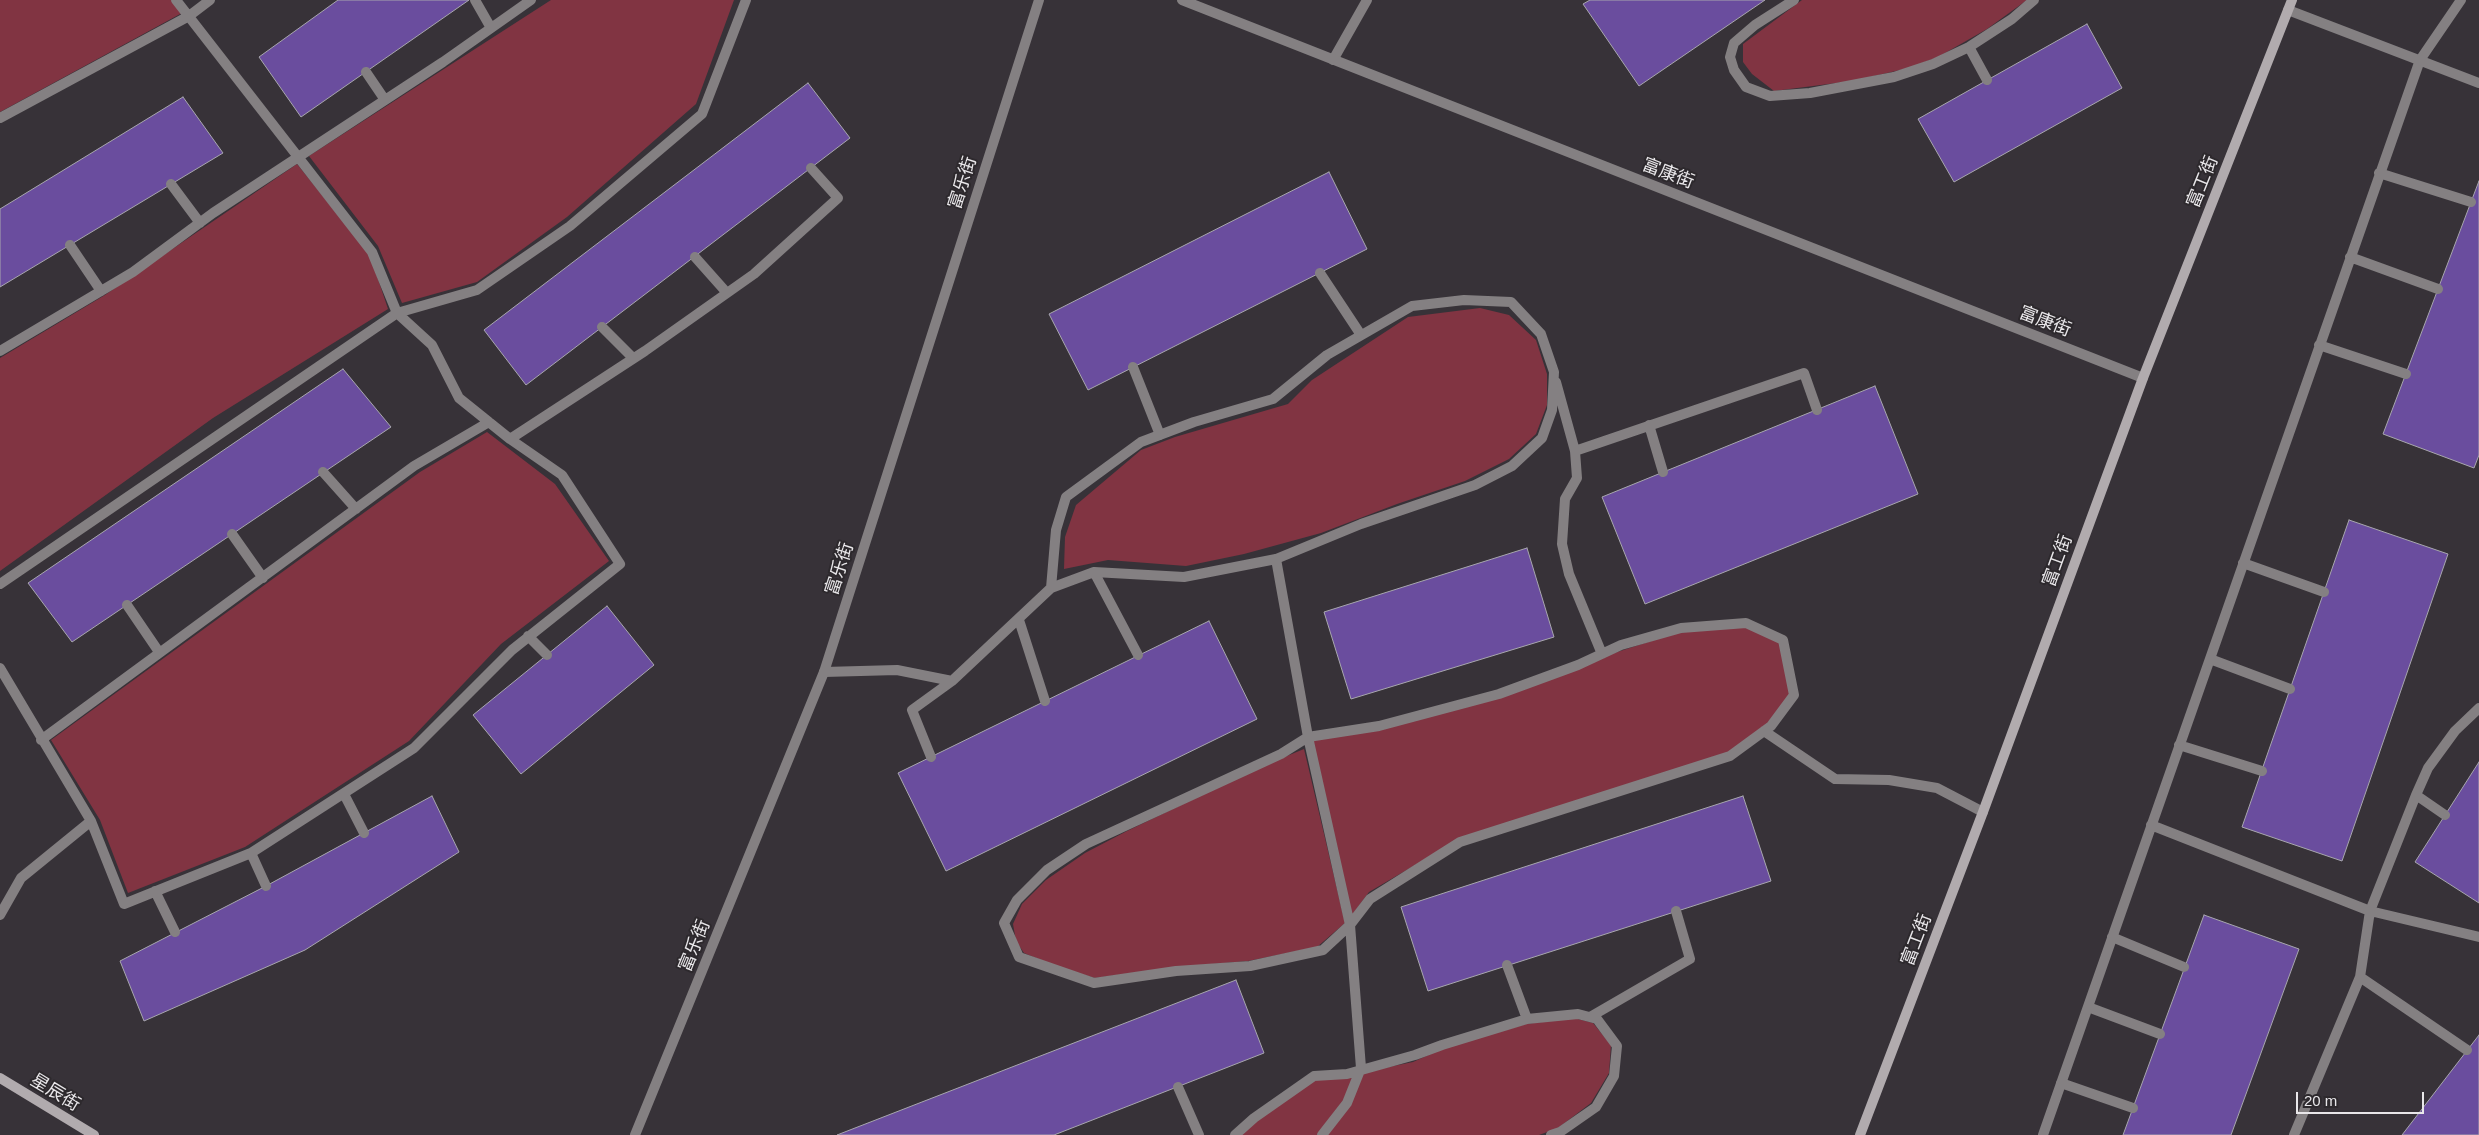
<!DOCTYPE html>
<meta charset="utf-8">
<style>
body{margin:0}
#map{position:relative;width:2479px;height:1135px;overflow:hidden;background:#373238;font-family:Arial,sans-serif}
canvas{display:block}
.scale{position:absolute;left:2296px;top:1092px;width:128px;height:22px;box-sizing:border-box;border:2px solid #e9e7ea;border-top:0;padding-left:6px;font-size:15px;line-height:18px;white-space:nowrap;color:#e9e7ea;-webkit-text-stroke:4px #2d292d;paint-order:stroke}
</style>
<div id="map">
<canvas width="2479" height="1135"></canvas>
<div class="scale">20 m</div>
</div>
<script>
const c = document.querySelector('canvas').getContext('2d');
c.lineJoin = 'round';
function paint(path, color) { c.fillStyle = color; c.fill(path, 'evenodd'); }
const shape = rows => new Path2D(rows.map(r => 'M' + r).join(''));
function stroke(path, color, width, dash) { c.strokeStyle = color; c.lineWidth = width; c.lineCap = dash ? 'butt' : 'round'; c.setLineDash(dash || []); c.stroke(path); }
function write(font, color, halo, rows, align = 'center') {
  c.font = font + ' Arial,"Noto Sans SC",sans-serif'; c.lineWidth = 4; c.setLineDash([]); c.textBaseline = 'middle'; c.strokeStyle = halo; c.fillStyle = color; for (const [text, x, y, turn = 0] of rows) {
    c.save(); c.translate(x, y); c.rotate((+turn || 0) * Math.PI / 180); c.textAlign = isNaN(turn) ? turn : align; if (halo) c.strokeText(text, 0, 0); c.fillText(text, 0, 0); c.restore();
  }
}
paint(shape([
 [0,0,171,0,182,13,0,112],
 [551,0,734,0,696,104,567,217,477,282,402,303,378,246,309,156],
 [1802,0,2027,0,1987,29,1938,57,1909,68,1852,81,1774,91,1752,74,1743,62,1743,44],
 [297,164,370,255,388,309,213,418,0,571,0,358,105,295],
 [1480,308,1509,315,1536,340,1547,374,1547,405,1536,434,1509,459,1465,481,1397,504,1321,533,1244,554,1186,566,1108,560,1064,569,1065,537,1076,505,1141,450,1175,437,1288,404,1312,380,1408,317],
 [487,432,555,484,609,561,501,644,409,741,245,847,128,893,100,820,51,740,420,472],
 [1746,626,1780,642,1791,694,1767,724,1729,752,1463,837,1369,892,1352,915,1311,740,1373,731,1676,633],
 [1304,749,1345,923,1317,947,1248,961,1177,967,1095,978,1060,968,1024,953,1016,941,1013,924,1022,904,1046,880,1085,853,1127,831,1260,767],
 [1574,1018,1593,1023,1611,1045,1609,1073,1591,1103,1558,1128,1539,1135,1327,1135,1364,1072,1413,1062,1444,1048,1526,1024],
 [1354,1075,1342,1104,1317,1135,1240,1135,1257,1120,1316,1079]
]), '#813442');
const building = shape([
 [338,0,469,0,301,117,259,57,338,0],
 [1590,0,1765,0,1639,86,1583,4,1590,0],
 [2087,24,2122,88,1954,182,1918,119,2087,24],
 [808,83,850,138,526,385,484,330,808,83],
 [183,97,223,153,0,287,0,209,183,97],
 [1329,172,1367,249,1088,390,1049,314,1329,172],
 [2479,181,2479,455,2474,468,2383,434,2479,181],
 [343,369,391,427,72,642,28,583,343,369],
 [1875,386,1918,494,1645,604,1602,497,1875,386],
 [2349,520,2448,554,2342,861,2242,827,2349,520],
 [1527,548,1554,637,1351,699,1324,612,1527,548],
 [607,606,654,665,521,774,473,715,607,606],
 [1209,621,1257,719,946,871,898,773,1209,621],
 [2479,762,2479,903,2415,862,2479,762],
 [432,796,459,852,305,950,144,1021,120,961,266,886,432,796],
 [1743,796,1771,881,1428,991,1401,907,1743,796],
 [2204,915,2299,949,2231,1135,2123,1135,2204,915],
 [1236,980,1264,1053,1054,1135,837,1135,1236,980],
 [2479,1035,2479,1135,2402,1135,2479,1035]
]);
paint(building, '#6a4d9e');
stroke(building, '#a8a7ae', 1);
stroke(shape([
 [475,0,491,28],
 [1794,0,1755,25,1734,43,1730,57,1734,70,1746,87,1770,96,1810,93,1894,77,1933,64,1969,47,2012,19,2034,0],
 [1969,47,1987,80],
 [1333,60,1367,0],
 [366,72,385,100],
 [0,118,189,16,210,0],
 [2379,173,2471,202],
 [171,184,200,223],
 [70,245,101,291],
 [695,257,727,293],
 [2350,257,2438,289],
 [1320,273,1361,335],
 [602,327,633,358],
 [2319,345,2406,374],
 [0,351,133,272,213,213,443,62,531,0],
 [1133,367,1160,435],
 [1556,382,1575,451,1804,373,1817,410],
 [1649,425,1663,472],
 [510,439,645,351,754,274,838,198,811,168],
 [1575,451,1577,478,1565,499,1562,544,1569,574,1602,654],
 [323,472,356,509],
 [232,534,263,578],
 [1276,559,1308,737,1379,726,1499,694,1578,665,1621,645,1681,628,1746,623,1783,640,1794,695,1771,726,1730,756,1460,842,1370,899,1350,925,1323,950,1250,966,1176,971,1094,983,1019,957,1004,923,1017,900,1047,870,1086,844,1281,754,1308,737,1350,925,1361,1068,1347,1103,1322,1135],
 [2243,563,2324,592],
 [1094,572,1138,655],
 [0,584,397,313,477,290,570,226,702,114,746,0],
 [127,605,159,652],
 [1019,620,1045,701],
 [528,636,547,655],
 [2210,659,2290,689],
 [0,668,91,821,124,904,251,853,414,748,512,650,620,564,562,475,510,439,459,398,432,345,397,313,372,252,176,0],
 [824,672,897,670,952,681,1051,588,1056,530,1066,497,1141,442,1194,422,1273,399,1327,355,1412,306,1464,300,1511,302,1541,334,1554,372,1552,410,1542,438,1512,466,1475,485,1361,524,1276,559,1184,577,1094,572,1051,588],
 [1764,731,1835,779,1889,780,1937,788,1983,812],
 [41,740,414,466,489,422],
 [2179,745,2262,771],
 [931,757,912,710,952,681],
 [344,794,364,833],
 [2416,795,2445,815],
 [2151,825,2370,911,2479,937],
 [251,853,266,886],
 [155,891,175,932],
 [0,915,21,878,91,821],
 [2112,937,2184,967],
 [1507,965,1527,1019],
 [2360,977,2467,1050],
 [2088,1007,2160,1034],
 [1590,1017,1690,959,1676,911],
 [2061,1083,2133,1108],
 [1178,1087,1199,1135],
 [1235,1135,1254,1118,1314,1076,1347,1074,1415,1055,1442,1045,1527,1019,1578,1014,1597,1019,1617,1046,1614,1076,1596,1107,1560,1132,1551,1135],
 [2043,1135,2420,60,2461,0],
 [2294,1135,2360,977,2370,911,2416,795,2428,768,2455,731,2479,708]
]), '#848082', 10);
stroke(shape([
 [1182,0,2143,378],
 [2288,10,2479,83],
 [635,1135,824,672,1039,0]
]), '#848082', 10);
stroke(shape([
 [0,1078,94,1135],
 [1860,1135,1983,812,2143,378,2292,0]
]), '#b1abae', 10);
write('18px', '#e9e7ea', '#2d292d', [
 ["富康街",1668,174,21],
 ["富工街",2203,182,-68],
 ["富乐街",963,183,-72],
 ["富康街",2045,322,21],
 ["富工街",2058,561,-70],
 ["富乐街",840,569,-72],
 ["富工街",1917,940,-69],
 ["富乐街",695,946,-68],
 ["星辰街",55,1093,31]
]);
</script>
